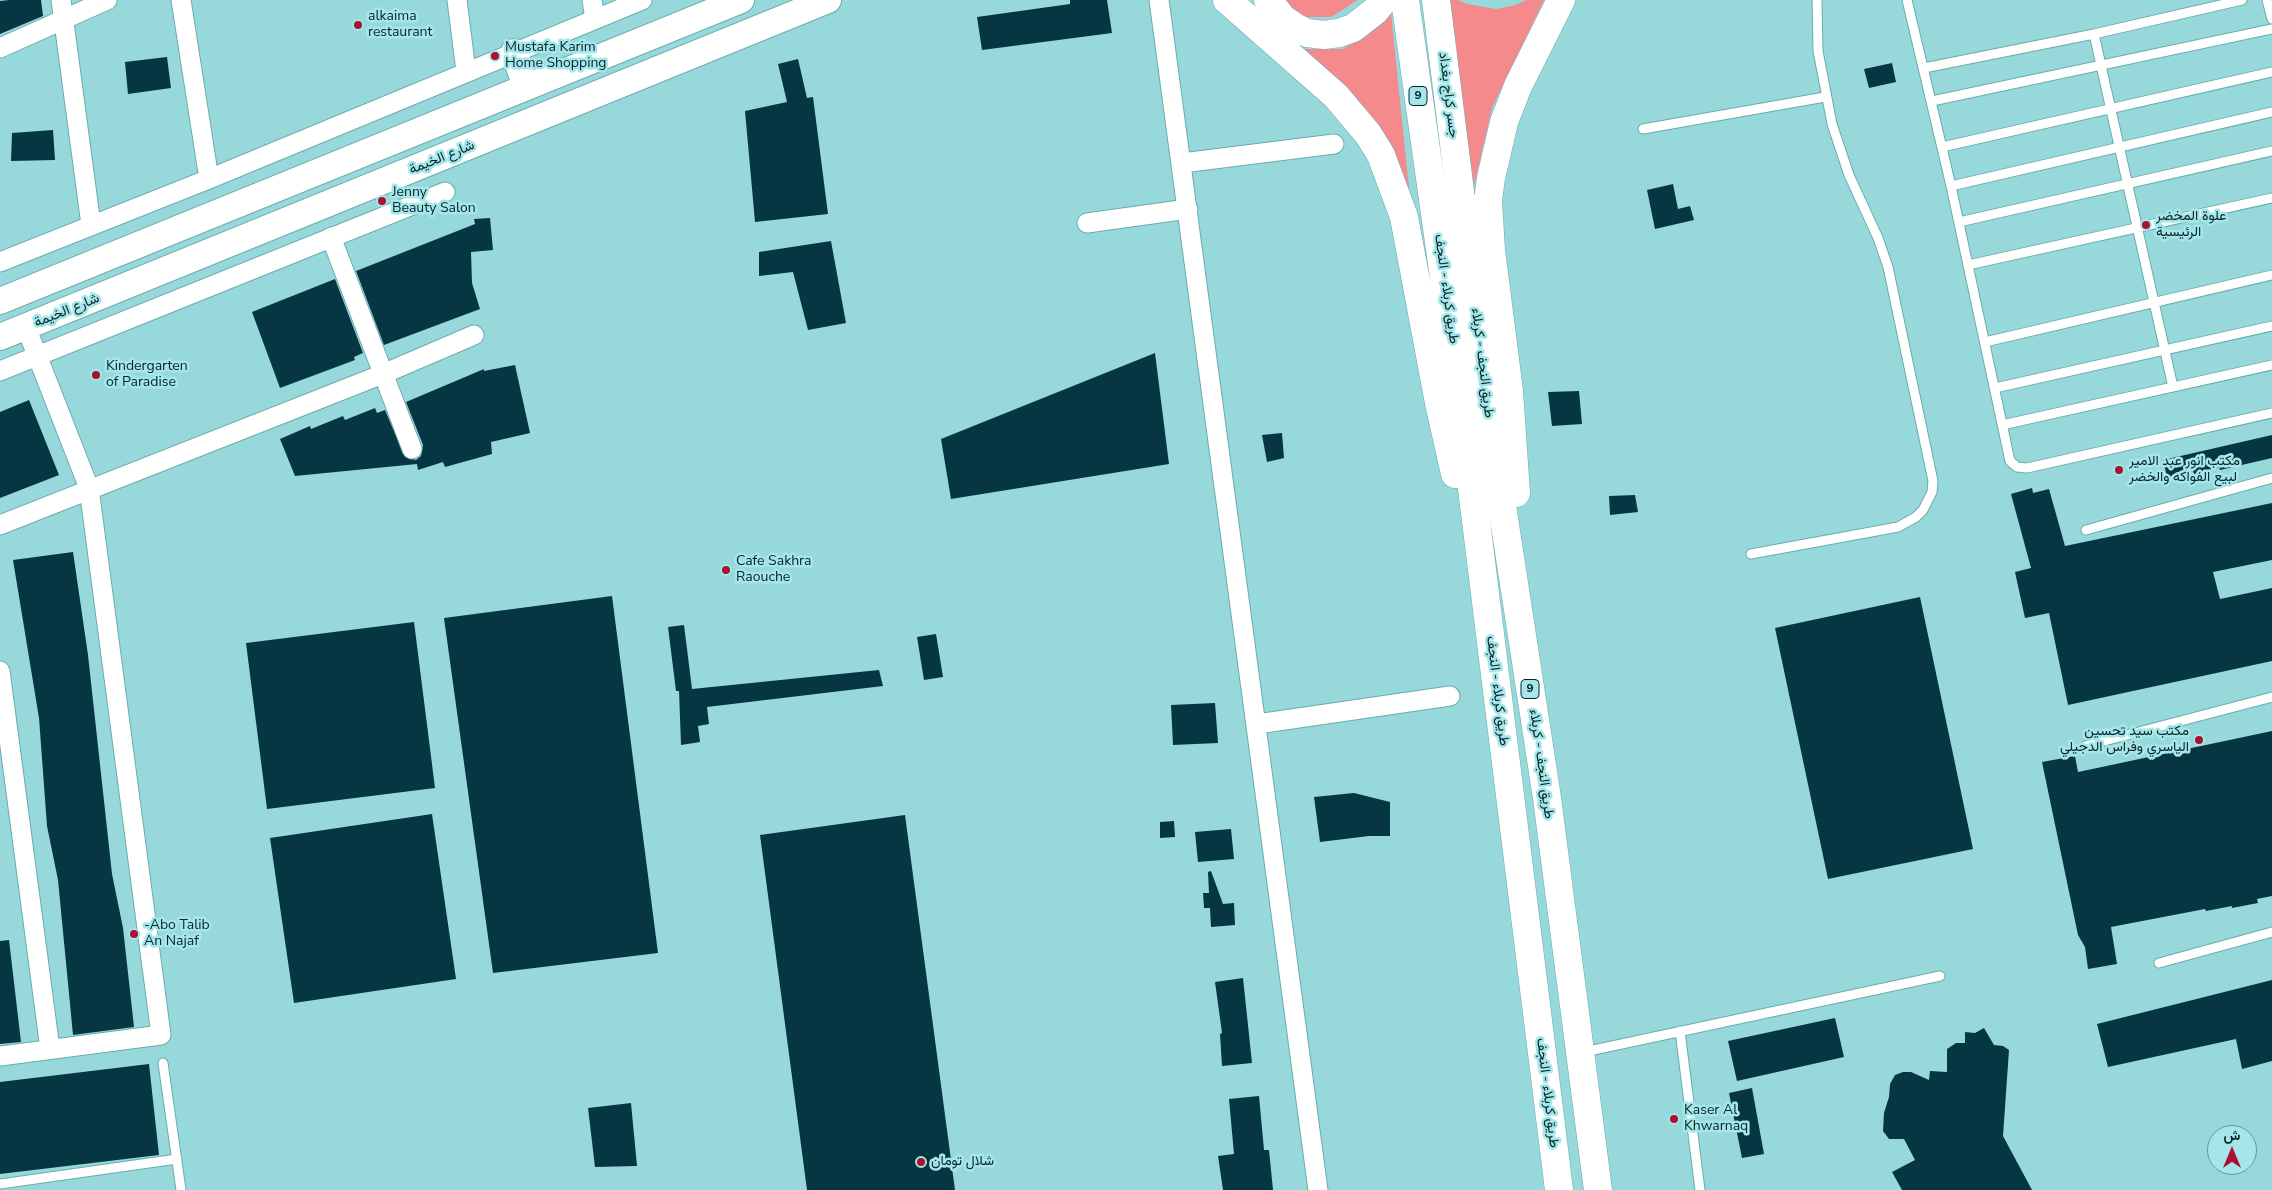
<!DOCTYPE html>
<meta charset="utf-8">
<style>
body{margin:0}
#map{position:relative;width:2272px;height:1190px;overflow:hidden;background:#97d9db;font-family:"Nunito Sans",Vazirmatn,sans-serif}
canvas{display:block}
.north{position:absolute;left:2207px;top:1125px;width:50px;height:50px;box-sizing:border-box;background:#a4e6e9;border:1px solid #66999b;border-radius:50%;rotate:0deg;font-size:14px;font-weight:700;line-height:20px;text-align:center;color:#092526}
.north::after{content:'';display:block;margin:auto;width:18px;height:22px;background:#a9112f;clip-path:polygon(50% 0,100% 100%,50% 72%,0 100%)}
</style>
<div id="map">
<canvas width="2272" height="1190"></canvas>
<div class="north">ش</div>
</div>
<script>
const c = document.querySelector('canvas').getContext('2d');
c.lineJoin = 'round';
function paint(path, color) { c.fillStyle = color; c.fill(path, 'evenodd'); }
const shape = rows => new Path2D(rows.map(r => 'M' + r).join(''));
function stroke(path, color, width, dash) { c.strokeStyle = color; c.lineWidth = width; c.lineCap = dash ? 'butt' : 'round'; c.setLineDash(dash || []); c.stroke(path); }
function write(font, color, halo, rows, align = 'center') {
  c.font = font + ' "Nunito Sans",Vazirmatn,sans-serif'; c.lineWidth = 5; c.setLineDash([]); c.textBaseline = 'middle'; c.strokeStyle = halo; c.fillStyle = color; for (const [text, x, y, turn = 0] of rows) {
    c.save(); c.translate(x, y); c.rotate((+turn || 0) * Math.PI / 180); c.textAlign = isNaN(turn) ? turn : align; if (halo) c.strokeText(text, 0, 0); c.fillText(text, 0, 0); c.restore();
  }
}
paint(shape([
 [1283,0,1358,0,1331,17,1303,17],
 [1448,0,1458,0,1467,4,1496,9,1516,5,1526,0,1544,0,1492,108,1474,186],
 [1391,13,1410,198,1292,49,1342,49,1366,37]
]), '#f58a8c');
paint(shape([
 [9,0,41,0,43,16,0,34,0,1],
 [1070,0,1107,0,1112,33,982,50,977,17,1070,4],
 [167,57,171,88,128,94,125,62],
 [798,59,807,98,813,97,828,214,755,222,745,111,787,102,778,64],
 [1892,63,1896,82,1869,88,1864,69],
 [53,130,55,160,11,161,12,133],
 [1673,184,1678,209,1690,206,1694,220,1655,229,1647,190],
 [490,218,493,250,471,252,472,283,480,309,384,345,356,271,475,224,474,219],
 [831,241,846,323,808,330,793,272,759,276,759,252],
 [335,279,363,353,354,357,355,360,280,388,252,312],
 [1155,353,1169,464,951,499,941,439],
 [515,365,530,433,491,442,492,454,445,467,443,462,418,470,417,464,295,476,280,439,310,426,311,429,343,416,345,420,375,408,377,413,385,410,405,457,416,460,421,456,423,445,406,402,484,369,484,371],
 [1579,391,1582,424,1552,426,1548,392],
 [29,400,59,475,0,498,0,412],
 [1282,433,1284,458,1267,462,1262,435],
 [2272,435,2272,458,2220,470,2219,467,2194,474,2193,471,2167,477,2163,460],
 [2032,488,2033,493,2049,489,2065,546,2272,503,2272,560,2213,572,2220,599,2272,588,2272,661,2068,705,2049,613,2025,618,2015,572,2031,568,2011,494],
 [1635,495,1638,512,1610,515,1609,496],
 [73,552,88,655,112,874,123,928,134,1027,73,1035,58,880,47,826,39,718,13,560],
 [612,596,658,953,493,973,444,618],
 [1920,597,1973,849,1828,879,1775,628],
 [414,622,435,788,267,809,246,643],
 [684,625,692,689,879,670,883,686,707,707,709,724,698,726,700,742,681,745,679,691,676,691,668,627],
 [936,634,943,677,924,680,917,637],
 [1215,703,1218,743,1173,745,1171,705],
 [2272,731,2272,896,2257,899,2258,903,2232,908,2232,906,2206,911,2205,909,2111,927,2117,964,2088,969,2085,947,2078,935,2042,762,2075,756,2078,772],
 [1354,793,1390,802,1390,836,1369,836,1320,842,1314,797],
 [432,814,456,979,294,1003,270,838],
 [905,815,955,1190,807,1190,760,835],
 [1174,821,1175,837,1160,838,1160,822],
 [1231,829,1234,859,1198,862,1195,832],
 [1211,871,1223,904,1234,903,1235,925,1211,927,1210,908,1204,908,1203,893,1209,893,1208,872],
 [9,940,21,1042,0,1044,0,941],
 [1243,978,1252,1063,1222,1066,1220,1034,1222,1033,1215,982],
 [2272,980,2272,1061,2242,1069,2236,1039,2108,1067,2097,1024],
 [1835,1018,1844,1057,1737,1081,1728,1041],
 [1984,1028,1994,1045,2003,1046,2009,1050,2003,1136,2032,1190,1902,1190,1892,1172,1915,1160,1904,1139,1889,1139,1883,1131,1884,1113,1889,1097,1890,1084,1895,1075,1903,1072,1911,1072,1929,1080,1930,1071,1947,1072,1947,1049,1956,1043,1965,1043,1965,1032,1975,1033],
 [149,1064,159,1155,0,1174,0,1082],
 [1752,1088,1764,1154,1742,1158,1729,1093],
 [1259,1096,1264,1150,1269,1150,1273,1190,1223,1190,1218,1156,1234,1154,1229,1099],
 [631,1103,637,1166,595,1167,588,1108]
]), '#053642');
const lane = shape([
 [1907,0,1951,186,2010,461,2017,467,2027,468,2272,413],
 [2267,0,2272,19],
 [2094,34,2173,387],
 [1924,68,2094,34,2242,0],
 [1932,101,2272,29],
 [1643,129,1825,97],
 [1942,147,2272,72],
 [1951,186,2272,112],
 [1959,222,2272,151],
 [1968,265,2272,198],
 [1985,342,2272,275],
 [1995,388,2272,326],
 [2002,425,2272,365],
 [2086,530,2272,478],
 [1751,554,1898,527,1916,517,1923,510,1932,492,1933,481,1888,267,1878,238,1849,175,1832,124,1818,51,1817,0],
 [2085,746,2272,697],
 [2159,963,2272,932],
 [1680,1031,1700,1190],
 [1584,1052,1940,976],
 [163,1063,181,1190],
 [0,1184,177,1159]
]);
const street = shape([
 [61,0,91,225],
 [181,0,209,179],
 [457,0,466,71],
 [592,0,595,19],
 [1159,0,1318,1190],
 [0,48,107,0],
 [1182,163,1334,144],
 [1087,223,1188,209],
 [331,237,412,449],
 [0,262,209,179,642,0],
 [0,371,445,192],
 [0,525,383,374,474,335],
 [0,671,50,1049],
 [1257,724,1450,696],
 [0,1056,161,1035,89,488,26,327]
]);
const secondary = shape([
 [514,52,526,87],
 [0,301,741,0],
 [0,337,828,0]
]);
const highway = shape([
 [1227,0,1336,96,1368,134,1381,155,1404,217,1439,403,1455,474],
 [1268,0,1283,19,1295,27,1307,33,1324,35,1339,33,1353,28,1375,11,1384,0],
 [1405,0,1459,384,1559,1190],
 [1436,0,1487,408,1547,798,1598,1190],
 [1516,493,1509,391,1491,250,1488,201,1491,178,1504,122,1518,86,1561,0]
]);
stroke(lane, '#6babae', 11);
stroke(street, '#6babae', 21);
stroke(secondary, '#6babae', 28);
stroke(highway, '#6babae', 29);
stroke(lane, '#fff', 9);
stroke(street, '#fff', 19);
stroke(secondary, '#fff', 26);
stroke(highway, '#fff', 28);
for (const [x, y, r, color] of [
 [358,25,5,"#a9112f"],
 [495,56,5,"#a9112f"],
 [382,201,5,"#a9112f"],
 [2146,225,5,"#a9112f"],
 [96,375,5,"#a9112f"],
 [2119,470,5,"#a9112f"],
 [726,570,5,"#a9112f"],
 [2199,740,5,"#a9112f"],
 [134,934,5,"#a9112f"],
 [1674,1119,5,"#a9112f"],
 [921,1162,5,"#a9112f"]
]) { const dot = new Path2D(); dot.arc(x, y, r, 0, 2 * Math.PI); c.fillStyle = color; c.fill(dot); stroke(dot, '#a4e6e9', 2); }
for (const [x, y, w] of [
 [1418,96,18],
 [1530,689,18]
]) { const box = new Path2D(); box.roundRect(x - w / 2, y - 9.5, w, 19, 4); c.fillStyle = '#a4e6e9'; c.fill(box); stroke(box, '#092526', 1); }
write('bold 12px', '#092526', null, [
 ["9",1418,96],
 ["9",1530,689]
]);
write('14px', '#092526', '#a4e6e9', [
 ["alkaima",368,17],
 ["restaurant",368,33],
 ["Mustafa Karim",505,48],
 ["Home Shopping",505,64],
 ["Jenny",392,193],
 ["Beauty Salon",392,209],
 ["علوة المخضر",2156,217],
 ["الرئيسية",2156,233],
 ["Kindergarten",106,367],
 ["of Paradise",106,383],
 ["مكتب انور عبد الامير",2129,462],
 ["لبيع الفواكه والخضر",2129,478],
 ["Cafe Sakhra",736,562],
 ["Raouche",736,578],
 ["مكتب سيد تحسين",2189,732,"right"],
 ["الياسري وفراس الدجيلي",2189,748,"right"],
 ["-Abo Talib",144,926],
 ["An Najaf",144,942],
 ["Kaser Al",1684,1111],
 ["Khwarnaq",1684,1127],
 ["شلال تومان",931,1162]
], 'left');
write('14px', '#092526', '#a4e6e9', [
 ["جسر كراج بغداد",1448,95,83],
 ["شارع الخيمة",442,158,-22],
 ["طريق کربلاء - النجف",1446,289,82],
 ["شارع الخيمة",67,311,-22],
 ["طريق النجف - کربلاء",1482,363,83],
 ["طريق کربلاء - النجف",1497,691,83],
 ["طريق النجف - کربلاء",1541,764,82],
 ["طريق کربلاء - النجف",1547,1093,83]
]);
</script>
